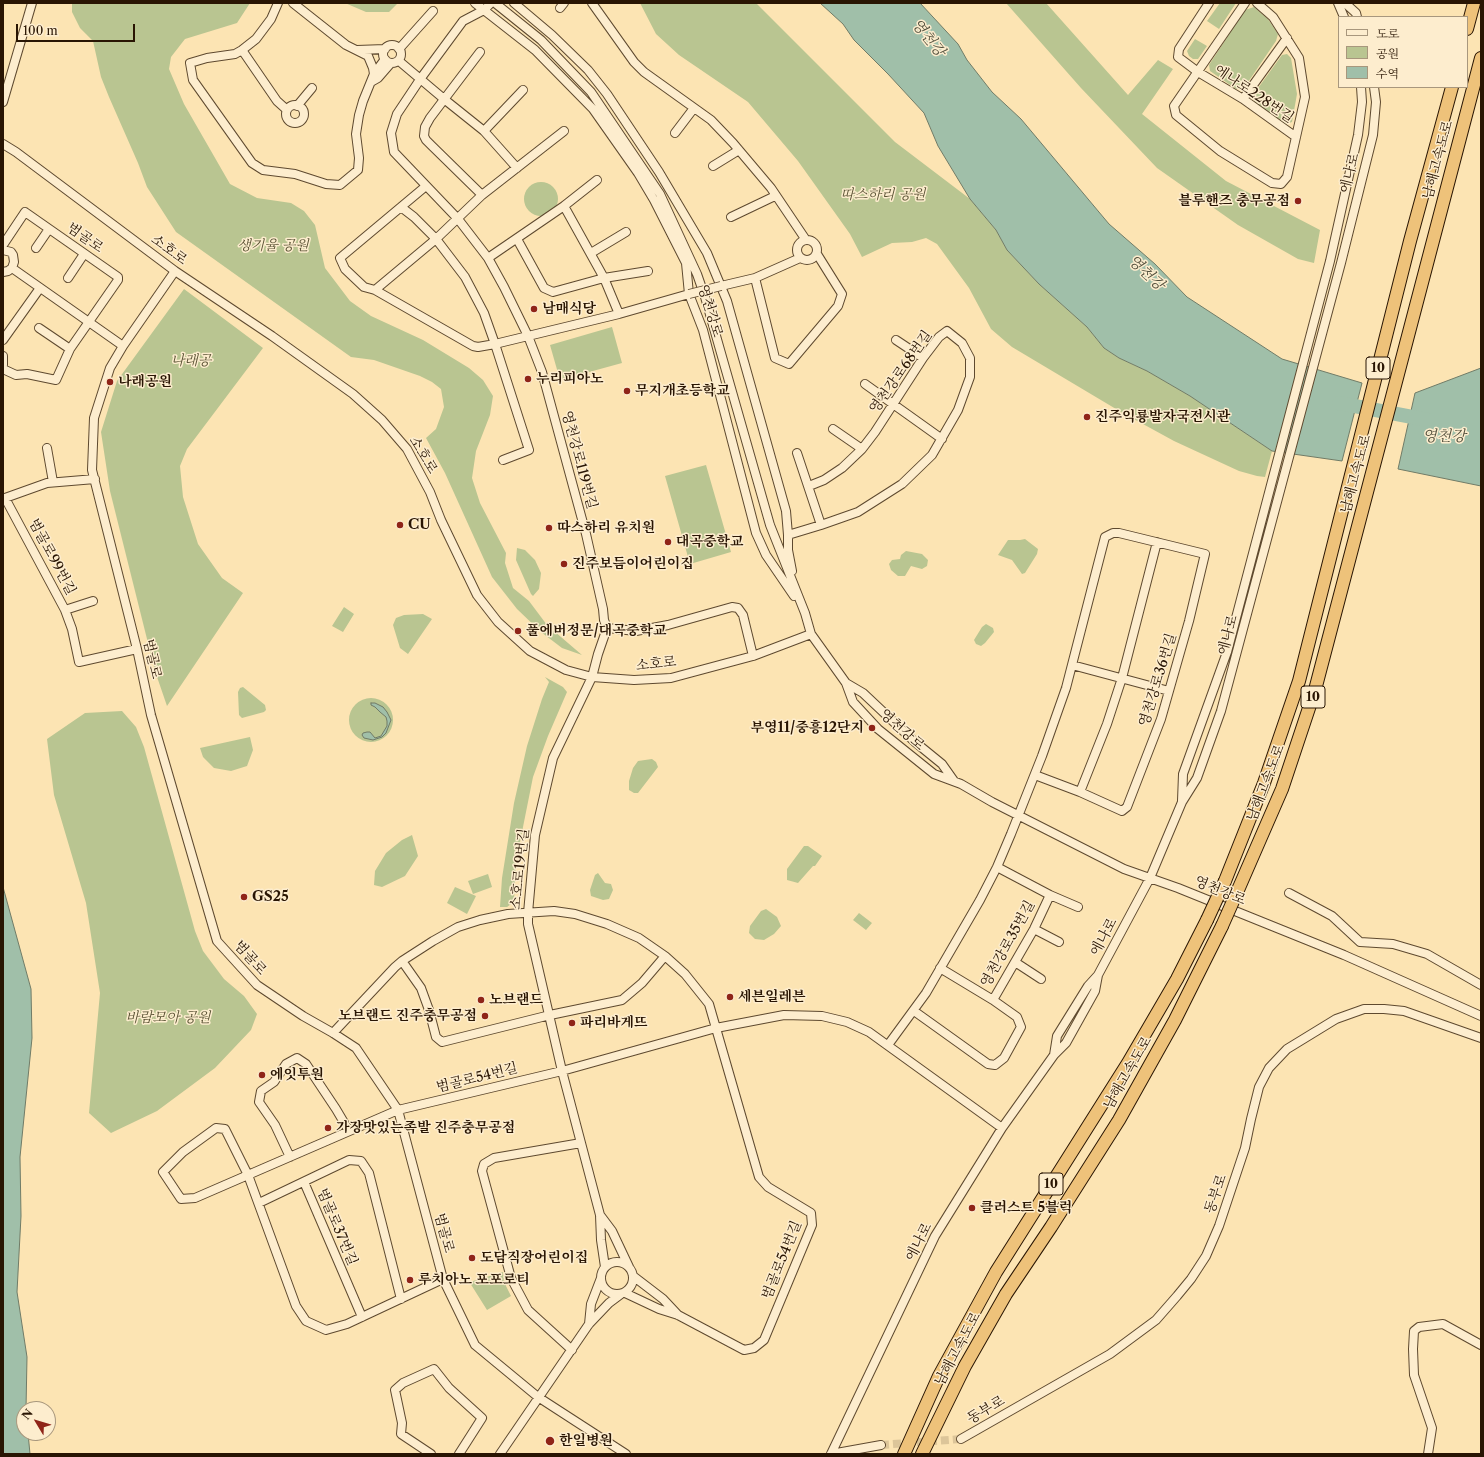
<!DOCTYPE html>
<meta charset="utf-8">
<style>
body{margin:0}
#map{position:relative;width:1484px;height:1457px;overflow:hidden;background:#fce4b3;font-family:"Libre Caslon Text","Noto Serif KR",serif}
canvas{display:block}
.frame{position:absolute;inset:0;border:4px solid #291503;pointer-events:none}
.legend{position:absolute;left:1338px;top:16px;width:130px;height:72px;box-sizing:border-box;background:#fdedce;border:1px solid #a8977d;margin:0;padding:5px 7px;list-style:none;font-size:12px;color:#291503}
.legend li{display:flex;align-items:center;gap:8px;height:20px}
.legend b{width:20px;border:1px solid #a8977d}
.north{position:absolute;left:16px;top:1401px;width:40px;height:40px;box-sizing:border-box;background:#fdedce;border:1px solid #a8977d;border-radius:50%;rotate:308deg;font-size:11px;font-weight:700;line-height:16px;text-align:center;color:#291503}
.north::after{content:'';display:block;margin:auto;width:14px;height:18px;background:#8f2418;clip-path:polygon(50% 0,100% 100%,50% 72%,0 100%)}
.scale{position:absolute;left:16px;top:24px;width:119px;height:18px;box-sizing:border-box;border:2px solid #291503;border-top:0;padding-left:5px;font-size:12px;line-height:14px;white-space:nowrap;color:#291503;-webkit-text-stroke:3px #fdedce;paint-order:stroke}
</style>
<div id="map">
<canvas width="1484" height="1457"></canvas>
<div class="frame"></div>
<ul class="legend">
<li><b style="height:5px;background:#fdedce"></b>도로</li>
<li><b style="height:11px;background:#b9c591"></b>공원</li>
<li><b style="height:11px;background:#a0bfa9"></b>수역</li>
</ul>
<div class="north">N</div>
<div class="scale">100 m</div>
</div>
<script>
const c = document.querySelector('canvas').getContext('2d');
c.lineJoin = 'round';
function paint(path, color) { c.fillStyle = color; c.fill(path, 'evenodd'); }
const shape = rows => new Path2D(rows.map(r => 'M' + r).join(''));
function stroke(path, color, width, dash) { c.strokeStyle = color; c.lineWidth = width; c.lineCap = dash ? 'butt' : 'round'; c.setLineDash(dash || []); c.stroke(path); }
function write(font, color, halo, rows, align = 'center') {
  c.font = font + ' "Libre Caslon Text","Noto Serif KR",serif'; c.lineWidth = 3; c.setLineDash([]); c.textBaseline = 'middle'; c.strokeStyle = halo; c.fillStyle = color; for (const [text, x, y, turn = 0] of rows) {
    c.save(); c.translate(x, y); c.rotate((+turn || 0) * Math.PI / 180); c.textAlign = isNaN(turn) ? turn : align; if (halo) c.strokeText(text, 0, 0); c.fillText(text, 0, 0); c.restore();
  }
}
paint(shape([
 [72,3,250,3,237,23,185,39,171,57,169,69,184,104,230,184,257,198,291,203,304,211,315,225,325,268,350,301,371,316,423,340,469,368,483,380,493,396,490,415,476,451,472,478,480,503,506,553,505,563,513,588,529,601,547,625,582,655,562,648,541,632,517,609,492,577,445,473,426,438,436,429,444,407,441,389,432,382,420,376,374,360,351,357,176,232,147,187,138,163,109,97,101,77,93,41,80,28,72,12],
 [345,3,398,3,389,12,366,12],
 [640,3,756,3,895,142,970,199,996,230,1007,250,1039,284,1087,327,1104,348,1119,358,1147,371,1190,396,1272,451,1265,477,1257,476,1239,471,1174,441,1121,412,1012,347,991,329,969,288,937,244,926,238,912,242,892,243,862,257,850,234,798,161,748,102,679,55,656,34],
 [1006,3,1046,3,1128,95,1158,60,1173,69,1142,114,1226,181,1320,230,1314,263,1298,259,1238,225,1157,168,1081,88],
 [1220,3,1236,3,1219,29,1207,21],
 [1254,7,1268,19,1278,34,1276,41,1244,88,1236,89,1210,71,1209,65,1245,10],
 [1195,39,1207,46,1198,59,1193,59,1189,56,1187,51],
 [1287,54,1291,58,1297,94,1292,122,1286,124,1254,102,1253,95,1282,55],
 '524 199a17 17 0 1 1 34 0a17 17 0 1 1-34 0Z',
 [184,289,263,348,187,449,180,466,183,497,198,544,222,578,243,593,167,706,155,671,110,491,101,432,117,381],
 [612,327,622,363,560,380,550,345],
 [706,465,731,552,690,564,665,476],
 [1025,539,1038,549,1037,554,1025,573,1022,574,1012,560,998,555,1008,540,1020,540],
 [517,548,525,550,535,560,541,573,539,589,533,596,531,594,516,560],
 [906,551,922,554,928,560,927,566,922,569,911,566,905,576,898,576,891,570,889,564,892,560,900,559,901,555],
 [344,607,354,614,343,632,332,626],
 [423,614,432,619,408,654,400,648,393,625,396,618,404,615],
 [986,624,993,628,994,632,985,643,981,646,976,644,974,640,982,627],
 [545,677,563,687,567,692,548,736,533,777,516,862,514,902,507,907,500,907,502,878,514,803,527,746,542,699,549,682],
 [243,687,265,705,266,710,264,712,242,718,239,715,238,692,240,688],
 '349 720a22 22 0 1 1 44 0a22 22 0 1 1-44 0Z',
 [122,711,136,727,144,747,195,931,203,951,224,979,244,996,257,1014,251,1030,215,1068,157,1111,111,1133,89,1113,100,993,86,903,54,795,47,739,85,713],
 [250,737,253,750,247,766,231,771,214,768,203,757,200,748],
 [652,759,656,762,658,767,638,793,634,793,629,790,629,781,633,768,638,761],
 [412,835,418,856,405,876,382,887,374,885,375,871,386,853,402,840],
 [804,846,808,846,822,856,815,866,813,866,798,883,787,880,787,869],
 [598,873,605,883,611,884,613,890,609,899,603,900,591,896,590,890,595,875],
 [488,874,492,887,473,894,468,881],
 [455,887,476,896,467,914,447,903],
 [766,909,777,917,781,926,774,934,764,940,755,939,749,933,750,926,761,911],
 [859,913,872,923,866,930,853,920],
 [503,1272,504,1282,511,1296,487,1310,470,1283,473,1281]
]), '#b9c591');
const water = shape([
 [820,3,920,3,958,44,967,60,992,92,1021,119,1109,224,1155,264,1187,297,1282,359,1362,383,1342,461,1272,451,1190,396,1147,371,1119,358,1104,348,1087,327,1039,284,1007,250,996,230,970,199,938,146,924,113,888,74,854,40,843,24,820,3],
 [1481,368,1481,486,1398,469,1415,393,1481,368],
 [371,703,375,703,383,707,387,712,391,720,386,733,382,737,373,740,364,738,362,735,363,733,367,732,370,732,375,738,381,736,387,726,387,721,386,717,380,712,375,707,371,705,371,703],
 [3,887,31,989,32,1038,20,1157,21,1216,17,1292,27,1357,26,1409,24,1409,24,1433,28,1433,30,1454,3,1454,3,887]
]);
paint(water, '#a0bfa9');
stroke(water, '#707b67', 1);
stroke(shape([
 [1339,403,1428,420]
]), '#a0bfa9', 14);
stroke(shape([
 [881,1445,961,1439]
]), '#dcc599', 8, [8, 4]);
const minor = shape([
 [278,3,271,19,256,39,242,50,235,54,207,58,190,63,193,80,252,163,263,170,295,174,326,184,340,185,358,170,359,158,356,134,359,115,363,101,374,74,385,59],
 [293,3,346,45,368,56,373,68,374,74],
 [475,3,535,50,593,109,638,173,654,200,686,263,689,294,703,330,756,533,766,555,794,596],
 [491,3,484,10,463,21,421,78,397,114,391,133,394,152,458,219,488,258,504,287,528,336,542,372,586,534,603,609,604,620,607,628,598,654,592,677,553,758,535,835,528,913,528,924,562,1071,600,1215,601,1240,605,1267],
 [495,3,541,40,591,92,660,194,697,274,705,297,770,525,805,613,811,634,846,683,853,702,878,729,934,774,961,784,992,802,1124,869,1178,888,1344,955,1481,1016],
 [514,3,552,35,588,70,607,94,659,172,707,253,727,301,786,511,788,535,788,550,792,571],
 [592,3,634,62,644,72,711,120,733,143,771,188,806,240],
 [1209,3,1179,49,1178,57,1198,72,1243,99,1296,137],
 [1245,3,1174,106,1176,115,1220,151,1272,183,1281,184,1287,177,1305,97,1299,58,1273,17,1257,3],
 [1338,3,1344,17],
 [1345,3,1356,13,1357,17],
 [560,8,564,3],
 '383 54a9 9 0 1 1 18 0a9 9 0 1 1-18 0Z',
 [399,49,433,11],
 [242,50,277,101,287,110],
 [357,50,385,49],
 [480,52,430,118,425,127,424,136,426,140,431,145,482,195],
 [399,61,444,99,484,131,517,168],
 [371,82,378,78,391,63],
 [1243,99,1287,38],
 [3,102,32,3],
 '286 114a9 9 0 1 1 18 0a9 9 0 1 1-18 0Z',
 [297,106,312,88],
 [484,131,523,90],
 [675,133,694,108],
 [3,144,16,152,175,271,272,336,353,394,382,420,407,449,430,492,441,520,477,595,498,622,530,651,566,670,592,677,634,680,671,678,753,656,811,634],
 [713,166,739,150],
 [426,186,340,258,345,269,364,287,375,290,473,346,478,347,495,344,619,314,689,294],
 [564,206,604,278,619,314],
 [401,207,414,217,436,239,465,277,484,313,495,344,529,450,503,460],
 [731,217,775,196],
 [517,239,544,288,553,292,604,278,648,271],
 '797 250a10 10 0 1 1 20 0a10 10 0 1 1-20 0Z',
 [3,245,25,212,118,277,118,280,70,349,56,380,27,374,16,375,3,369],
 [36,248,49,229],
 [3,250,11,252,13,255,14,262,12,268,8,271,3,272],
 [591,253,626,232],
 [488,258,564,206,597,180],
 [12,268,123,346],
 [175,271,123,346,110,368,94,418,92,470,137,649,151,715,217,941,257,985,303,1016,333,1033,356,1048,398,1110,443,1279,475,1345,538,1397,626,1454],
 [68,278,84,254],
 [755,278,775,358,789,364,838,306,842,294,817,254],
 [721,286,755,278,800,258],
 [375,290,436,239,482,195,564,131],
 [39,328,70,349],
 [3,340,40,288],
 [896,340,923,358],
 [3,356,3,365],
 [865,384,942,439],
 [833,429,862,449],
 [47,448,53,482],
 [797,453,821,525],
 [95,479,47,483,5,498,65,610,72,629,79,662,137,649],
 [788,535,821,525,858,512,902,484,932,455,958,410,970,377,970,358,962,343,947,331,939,337,923,358,875,432,862,449,842,468,824,480,809,486],
 [65,610,93,601],
 [607,628,636,631,668,625,732,607,738,608,743,615,753,656],
 [1072,665,1169,691],
 [846,683,863,693,915,742,942,764,954,781],
 [1080,792,1107,724,1122,678,1157,542],
 [1182,801,1183,774,1227,652,1330,261,1358,135,1362,102,1361,87],
 [997,867,1050,895,1078,907],
 [1289,893,1332,916,1360,942,1393,944,1427,954,1481,985],
 [1034,929,1059,942],
 [402,961,421,988,429,1010,436,1037,442,1042,550,1015,622,1000,642,983,665,956],
 [1015,962,1041,979],
 [993,1000,1034,929,1050,895],
 [914,1011,988,1064,995,1065,1004,1058,1021,1027,1017,1017,993,1000,940,968],
 [333,1033,395,967,402,961,433,941,458,927,480,920,508,914,554,911,575,914,607,924,639,938,665,956,685,974,709,1004,759,1177,768,1187,811,1213,812,1225,764,1340,754,1348,744,1350,678,1315,659,1309,625,1293],
 [888,1045,926,993,980,900,997,867,1011,834,1042,756,1066,688,1105,537,1113,533,1119,533,1205,554,1189,621,1161,719,1127,807,1122,811,1080,792,1035,775],
 [1054,1055,1057,1036,1088,986,1098,975,1150,878,1182,802,1197,778,1221,711,1341,263,1373,135,1376,102,1374,87],
 [290,1157,275,1125,259,1102,261,1091,274,1082,286,1064,297,1058,306,1064,336,1109,349,1131],
 [304,1182,362,1317],
 [259,1203,349,1160,361,1161,369,1173,401,1299],
 [600,1215,612,1231,629,1267],
 '601 1278a16 16 0 1 1 32 0a16 16 0 1 1-32 0Z',
 [633,1276,663,1299,678,1315],
 [443,1279,347,1324,326,1330,306,1321,296,1306,248,1175,225,1129,216,1128,183,1152,163,1172,181,1199,195,1198,248,1175,398,1110,562,1071,716,1028,784,1015,822,1016,847,1022,869,1032,1002,1128],
 [589,1324,591,1304,601,1278],
 [572,1350,528,1310,511,1278,482,1171,484,1164,494,1158,581,1143],
 [961,1439,1110,1354,1156,1320,1177,1296,1191,1279,1206,1256,1219,1226,1245,1148,1251,1119,1259,1087,1269,1068,1287,1049,1336,1019,1364,1009,1384,1009,1404,1011,1481,1038],
 [431,1454,401,1434,402,1423,395,1390,403,1383,434,1369,449,1388,482,1418,459,1454],
 [500,1454,589,1324,609,1303,621,1294],
 [831,1454,935,1236,1002,1128,1054,1055,1066,1043,1095,991,1098,975],
 [831,1454,881,1445],
 [1428,1454,1432,1428,1414,1375,1413,1349,1414,1331,1419,1327,1443,1324,1481,1345]
]);
const highway = shape([
 [1467,29,1474,3],
 [1225,881,1264,783,1299,681,1410,241,1452,87],
 [1238,890,1282,789,1315,690,1481,58],
 [904,1454,939,1376,996,1272,1128,1063,1177,979,1207,920],
 [922,1454,965,1366,1006,1294,1051,1227,1119,1120,1175,1020,1222,926]
]);
stroke(minor, '#5e492f', 10);
stroke(highway, '#291503', 14);
stroke(minor, '#fdedce', 8);
stroke(highway, '#eec27a', 12);
const minorBridge = shape([
 [689,294,721,286]
]);
const highwayBridge = shape([
 [1207,920,1225,881],
 [1222,926,1238,890]
]);
stroke(minorBridge, '#5e492f', 10, []);
stroke(highwayBridge, '#291503', 14, []);
stroke(minorBridge, '#fdedce', 8);
stroke(highwayBridge, '#eec27a', 12);
for (const [x, y, r, color] of [
 [1298,201,4,"#8f2418"],
 [534,309,4,"#8f2418"],
 [528,379,4,"#8f2418"],
 [110,382,4,"#8f2418"],
 [627,391,4,"#8f2418"],
 [1087,417,4,"#8f2418"],
 [400,525,4,"#8f2418"],
 [549,528,4,"#8f2418"],
 [668,542,4,"#8f2418"],
 [564,564,4,"#8f2418"],
 [518,631,4,"#8f2418"],
 [872,728,4,"#8f2418"],
 [244,897,4,"#8f2418"],
 [730,997,4,"#8f2418"],
 [481,1000,4,"#8f2418"],
 [485,1016,4,"#8f2418"],
 [572,1023,4,"#8f2418"],
 [262,1075,4,"#8f2418"],
 [328,1128,4,"#8f2418"],
 [972,1208,4,"#8f2418"],
 [472,1258,4,"#8f2418"],
 [410,1280,4,"#8f2418"],
 [550,1441,5,"#8f2418"]
]) { const dot = new Path2D(); dot.arc(x, y, r, 0, 2 * Math.PI); c.fillStyle = color; c.fill(dot); stroke(dot, '#fdedce', 1.5); }
for (const [x, y, w] of [
 [1378,368,24],
 [1313,697,24],
 [1051,1184,24]
]) { const box = new Path2D(); box.roundRect(x - w / 2, y - 11, w, 22, 3); c.fillStyle = '#fdedce'; c.fill(box); stroke(box, '#291503', 1); }
write('bold 13px', '#291503', null, [
 ["10",1378,368],
 ["10",1313,697],
 ["10",1051,1184]
]);
write('14px', '#291503', '#fdedce', [
 ["에나로228번길",1254,94,34],
 ["남해고속도로",1438,160,-75],
 ["에나로",1350,173,-76],
 ["범골로",85,238,35],
 ["소호로",169,250,36],
 ["영천강로",710,311,73],
 ["영천강로68번길",901,372,-55],
 ["소호로",423,455,59],
 ["영천강로119번길",579,460,75],
 ["남해고속도로",1356,474,-75],
 ["범골로99번길",52,557,62],
 ["에나로",1228,635,-75],
 ["범골로",152,659,77],
 ["소호로",656,664,-6],
 ["영천강로36번길",1158,680,-73],
 ["영천강로",902,730,41],
 ["남해고속도로",1266,783,-69],
 ["소호로19번길",520,869,-84],
 ["영천강로",1220,891,22],
 ["에나로",1104,937,-62],
 ["영천강로35번길",1008,944,-61],
 ["범골로",250,958,48],
 ["남해고속도로",1128,1073,-60],
 ["범골로54번길",477,1078,-14],
 ["동부로",1216,1194,-71],
 ["범골로37번길",337,1227,67],
 ["범골로",444,1233,75],
 ["에나로",919,1242,-63],
 ["범골로54번길",782,1260,-68],
 ["남해고속도로",958,1349,-62],
 ["동부로",986,1410,-30]
]);
write('italic 14px', '#5b5335', '#fdedce', [
 ["따스하리 공원",883,195],
 ["생기율 공원",273,246],
 ["나래공",191,361],
 ["바람모아 공원",168,1018]
]);
write('bold 14px', '#291503', '#fdedce', [
 ["블루핸즈 충무공점",1290,201,"right"],
 ["남매식당",542,309],
 ["누리피아노",536,379],
 ["나래공원",118,382],
 ["무지개초등학교",635,391],
 ["진주익룡발자국전시관",1095,417],
 ["CU",408,525],
 ["따스하리 유치원",557,528],
 ["대곡중학교",676,542],
 ["진주보듬이어린이집",572,564],
 ["풀에버정문/대곡중학교",526,631],
 ["부영11/중흥12단지",864,728,"right"],
 ["GS25",252,897],
 ["세븐일레븐",738,997],
 ["노브랜드",489,1000],
 ["노브랜드 진주충무공점",477,1016,"right"],
 ["파리바게뜨",580,1023],
 ["에잇투원",270,1075],
 ["가장맛있는족발 진주충무공점",336,1128],
 ["클러스트 5블럭",980,1208],
 ["도담직장어린이집",480,1258],
 ["루치아노 포포로티",418,1280],
 ["한일병원",559,1441]
], 'left');
write('italic 15px', '#53503d', '#fdedce', [
 ["영천강",928,38,51],
 ["영천강",1146,273,43],
 ["영천강",1444,437]
]);
</script>
